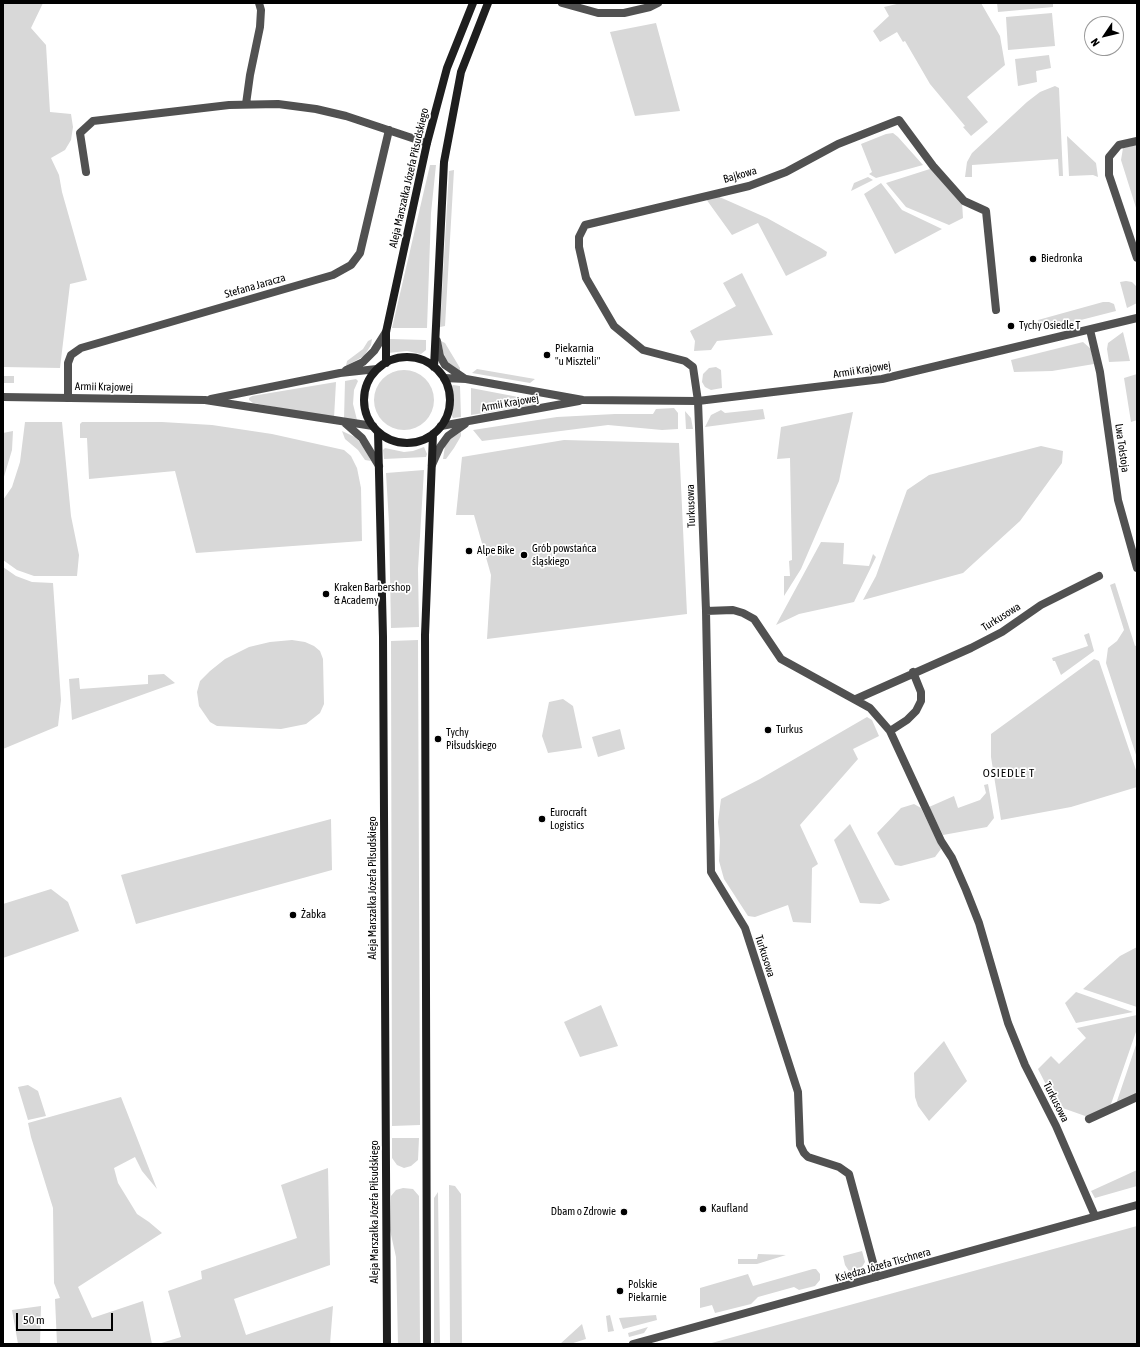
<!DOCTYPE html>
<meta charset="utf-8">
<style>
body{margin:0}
#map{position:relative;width:1140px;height:1347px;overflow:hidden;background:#fff;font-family:"Asap Condensed",sans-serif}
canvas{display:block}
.frame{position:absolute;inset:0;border:4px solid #000;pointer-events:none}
.north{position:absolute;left:1084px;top:16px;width:40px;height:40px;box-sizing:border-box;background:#fff;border:1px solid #999;border-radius:50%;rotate:235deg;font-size:11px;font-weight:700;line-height:16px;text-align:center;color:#000}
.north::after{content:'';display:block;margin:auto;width:14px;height:18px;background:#000;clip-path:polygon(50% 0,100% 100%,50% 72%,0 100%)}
.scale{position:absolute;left:16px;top:1313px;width:97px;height:18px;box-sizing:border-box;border:2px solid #000;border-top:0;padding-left:5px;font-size:12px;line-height:14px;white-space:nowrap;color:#000;-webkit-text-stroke:3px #fff;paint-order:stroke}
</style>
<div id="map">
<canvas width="1140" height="1347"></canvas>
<div class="frame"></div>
<div class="north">N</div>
<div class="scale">50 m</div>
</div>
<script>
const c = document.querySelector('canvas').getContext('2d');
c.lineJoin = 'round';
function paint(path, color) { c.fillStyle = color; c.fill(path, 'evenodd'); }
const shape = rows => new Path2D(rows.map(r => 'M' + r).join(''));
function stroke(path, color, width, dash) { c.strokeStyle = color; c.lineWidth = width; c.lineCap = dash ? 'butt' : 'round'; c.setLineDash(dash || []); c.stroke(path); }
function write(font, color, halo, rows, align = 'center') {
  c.font = font + ' "Asap Condensed",sans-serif'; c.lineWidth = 3.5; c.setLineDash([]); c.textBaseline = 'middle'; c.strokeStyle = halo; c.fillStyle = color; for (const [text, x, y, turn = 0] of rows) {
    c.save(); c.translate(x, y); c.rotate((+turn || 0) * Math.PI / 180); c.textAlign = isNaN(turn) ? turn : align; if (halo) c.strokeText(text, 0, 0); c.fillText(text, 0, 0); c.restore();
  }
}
paint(shape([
 [3,3,43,3,31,28,46,45,50,112,71,114,73,127,71,140,65,150,51,158,59,175,62,192,87,280,70,284,60,368,3,367],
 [901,3,981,3,1000,36,1005,65,967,97,988,122,971,136,963,127,965,126,930,84,905,41,903,42,897,32,880,42,873,31,889,16,884,7],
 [997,3,1053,3,1053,7,998,12],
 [1052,13,1055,46,1008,50,1006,17],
 [656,23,680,111,635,116,610,32],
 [1049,55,1051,68,1036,71,1037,82,1018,86,1015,59],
 [1055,86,1059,88,1063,176,1059,176,1058,159,972,165,972,177,965,177,967,162,972,153,1027,102,1040,92],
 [893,133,898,137,923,165,876,178,869,174,872,172,861,144,886,134],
 [1067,136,1096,163,1098,177,1093,175,1069,176],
 [1137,145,1137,211,1121,160,1123,148],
 [430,165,436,165,431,213,427,328,392,328],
 [933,168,962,202,963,218,949,225,906,207,886,183],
 [454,170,445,326,440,327,449,171],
 [868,177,873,180,851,191,854,183],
 [881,183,902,210,942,229,895,254,864,194],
 [715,195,767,218,821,248,827,252,826,256,786,276,758,223,732,235,706,199],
 [742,273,773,335,717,341,711,350,694,351,695,341,690,331,736,306,723,283],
 [1126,281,1132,282,1137,287,1137,303,1127,308,1120,282],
 [1103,302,1109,302,1114,304,1116,311,1073,322,1039,325,1038,320],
 [1123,332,1130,361,1109,362,1107,349,1108,343],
 [372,339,371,345,364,356,346,366,347,361,363,349,368,341],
 [390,339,426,340,426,350,421,354,407,351,388,353],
 [441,341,445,343,460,368,460,371,447,362,443,351],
 [1083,342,1091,349,1094,364,1052,371,1014,372,1011,360],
 [716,367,721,370,722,388,711,390,705,387,702,382,703,374,709,368],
 [477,369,535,379,530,383,472,373],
 '374 400a30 30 0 1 1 60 0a30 30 0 1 1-60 0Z',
 [1137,374,1137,420,1131,422,1124,378],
 [3,376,14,376,14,383,3,383],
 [356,379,358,381,354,390,353,404,357,420,344,419,345,381],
 [336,382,334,418,253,403,249,400,249,398,252,396],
 [453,385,460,386,461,417,453,418,452,416,454,400,451,387],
 [471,388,534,400,535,403,533,405,471,415],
 [674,408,678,413,678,429,662,430,608,425,482,441,473,430,557,417,615,414,653,414,656,409],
 [763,409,765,419,705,427,711,415,721,410,725,413],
 [685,411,691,418,693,429,686,429],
 [853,412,839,481,801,569,784,596,784,576,790,576,789,561,792,560,790,458,777,459,781,427],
 [25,422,62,422,71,516,79,555,77,576,34,576,17,570,3,560,3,500,12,487,20,462],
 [82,422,162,422,212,425,272,434,344,450,351,456,357,468,361,488,362,541,196,553,175,471,89,479,87,438,80,438,80,424],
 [13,431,12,450,3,480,3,433],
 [342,431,355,437,364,447,371,461,365,460,358,450,345,439],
 [461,432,461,436,454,448,446,459,443,459,445,446,451,438],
 [564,440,679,443,687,614,487,639,491,575,474,515,456,515,462,457],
 [1041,446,1063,451,1062,463,1020,521,963,573,863,600,876,576,907,490,929,475],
 [424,447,427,454,426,457,384,459,383,450,385,448,404,452,413,451],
 [424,470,418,569,419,627,391,628,389,523,386,473],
 [821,542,844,543,843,564,869,566,873,554,876,557,854,602,799,614,776,625],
 [3,567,16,576,32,582,53,583,61,700,58,726,3,749],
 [1115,583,1135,646,1137,645,1137,758,1106,663,1108,648,1117,641,1124,630,1110,585],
 [1089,633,1094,651,1061,675,1055,661,1053,661,1052,658,1088,646,1084,635],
 [292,640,305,642,314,646,320,651,323,659,324,704,320,713,306,724,281,729,217,726,210,722,199,706,197,692,200,681,210,671,225,659,249,647,270,642],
 [418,640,420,1125,392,1126,391,641],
 [1094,659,1099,661,1137,773,1137,787,1071,807,1001,820,991,757,991,734],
 [164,674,175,683,72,720,69,679,79,678,80,689,148,684,148,675],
 [563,699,573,706,582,748,548,753,542,736,549,702],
 [867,717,872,720,879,736,853,749,858,759,800,825,818,864,812,868,811,923,793,922,788,905,755,917,748,916,724,879,719,861,720,841,718,822,721,799,760,779],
 [620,729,625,749,598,757,592,737],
 [988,784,994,818,987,827,943,835,929,807,954,796,958,808,980,800,986,793,984,785],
 [914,804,921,808,941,849,935,857,901,866,895,865,877,833,901,808],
 [331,819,332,870,136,924,121,875],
 [850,824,877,876,890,900,880,904,860,903,834,840],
 [51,889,68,902,79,931,3,958,3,904],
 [1137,947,1137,1007,1083,989,1120,956],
 [1076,992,1133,1012,1076,1023,1065,1003],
 [601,1005,618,1046,580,1057,564,1022],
 [1137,1015,1137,1029,1110,1107,1088,1117,1057,1106,1038,1069,1051,1056,1059,1064,1086,1038,1077,1028],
 [944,1041,967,1081,929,1121,918,1106,915,1097,914,1073],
 [1137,1042,1137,1094,1116,1104],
 [28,1085,38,1091,46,1116,28,1120,18,1087],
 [121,1097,157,1189,142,1171,135,1157,114,1168,118,1183,137,1214,149,1222,162,1233,78,1287,92,1318,143,1301,152,1344,57,1344,55,1299,60,1298,54,1283,53,1208,31,1137,28,1123],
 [392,1138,419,1138,418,1160,411,1166,404,1168,397,1165,392,1158],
 [328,1168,330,1265,234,1299,246,1335,333,1306,330,1344,158,1344,181,1337,168,1291,202,1279,201,1271,297,1238,281,1185],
 [1137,1170,1137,1186,1095,1198,1091,1191],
 [449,1185,455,1186,461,1194,462,1344,450,1344],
 [403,1188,413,1189,419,1196,420,1344,398,1344,396,1257,390,1230,391,1196,396,1190],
 [438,1192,440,1344,434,1344,434,1198],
 [1137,1226,1137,1344,708,1344],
 [862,1251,865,1262,857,1275,849,1271,845,1265,843,1256],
 [758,1254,786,1255,757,1264,738,1264,738,1259,757,1259],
 [813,1269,816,1269,820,1274,820,1280,815,1286,799,1290,794,1287,758,1297,751,1304,715,1313,712,1305,700,1308,700,1288,748,1274,753,1286],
 [41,1306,40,1344,18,1344,12,1310],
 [610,1315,614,1331,608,1332,606,1316],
 [656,1315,657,1320,623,1329,619,1318],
 [582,1324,586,1339,570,1344,560,1344],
 [648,1327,644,1333,629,1337,628,1333]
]), '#d8d8d8');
stroke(shape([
 [562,3,598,13,624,13,650,7,658,3],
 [246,104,250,75,260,27,261,10,259,3],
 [1137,141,1119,145,1109,157,1109,175,1137,258],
 [86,172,80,133,93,121,229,105,278,104,316,109,346,116,427,143],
 [1090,330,1100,372,1118,500,1137,568],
 [68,398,68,363,71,355,81,348,333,275,351,265,360,253,389,130],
 [706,611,733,610,743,613,754,619,781,659,870,708,890,731,941,841,952,858,966,890,979,923,1008,1023,1025,1065,1056,1126,1095,1216],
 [856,699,971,648,1002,632,1041,605,1099,576],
 [890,731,907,720,916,711,921,701,921,692,913,672],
 [1089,1119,1137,1097],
 [877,1277,849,1174,839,1167,808,1157,804,1153,800,1145,798,1092,745,928,711,872,706,611,698,401,693,367,685,361,643,350,614,326,586,278,579,247,579,237,585,225,749,186,786,172,838,144,899,120,933,166,964,201,986,211,996,310],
 [633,1344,1137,1205]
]), '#515151', 8);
stroke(shape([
 [437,341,440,356,445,365,464,378],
 [346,370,363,362,374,351,386,332],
 [444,378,466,379,583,400,698,401,882,379,1137,318],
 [3,397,205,400,373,426],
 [211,399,340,373,377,369],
 [345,423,362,438,379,466],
 [441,426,579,401],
 [432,465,440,447,448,436,465,424]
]), '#515151', 8);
stroke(shape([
 '364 400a43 43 0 1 1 86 0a43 43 0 1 1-86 0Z',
 [386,363,386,332,427,143,447,68,473,3],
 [434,367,444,162,461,72,488,3],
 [378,432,383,637,387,1344],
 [427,1344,425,635,433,434]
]), '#1e1e1e', 8);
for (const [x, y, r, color] of [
 [1033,259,4,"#000"],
 [1011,326,4,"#000"],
 [547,355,4,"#000"],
 [469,551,4,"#000"],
 [524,555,4,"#000"],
 [326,594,4,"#000"],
 [768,730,4,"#000"],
 [438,739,4,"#000"],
 [542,819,4,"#000"],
 [293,915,4,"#000"],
 [703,1209,4,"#000"],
 [624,1212,4,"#000"],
 [620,1291,4,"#000"]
]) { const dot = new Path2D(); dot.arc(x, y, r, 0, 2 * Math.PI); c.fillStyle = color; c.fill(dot); stroke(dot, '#fff', 1.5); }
write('11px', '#000', '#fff', [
 ["Bajkowa",740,175,-16],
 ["Aleja Marszałka Józefa Piłsudskiego",409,178,-77],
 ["Stefana Jaracza",255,286,-16],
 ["Armii Krajowej",862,370,-9],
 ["Armii Krajowej",104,387,1],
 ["Armii Krajowej",510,403,-10],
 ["Lwa Tołstoja",1122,448,82],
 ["Turkusowa",691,506,-92],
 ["Turkusowa",1001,617,-32],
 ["Aleja Marszałka Józefa Piłsudskiego",373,888,-90],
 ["Turkusowa",765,956,72],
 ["Turkusowa",1056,1102,63],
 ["Aleja Marszałka Józefa Piłsudskiego",375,1212,-90],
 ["Księdza Józefa Tischnera",883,1265,-16]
]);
write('11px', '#000', '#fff', [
 ["Biedronka",1041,259],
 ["Tychy Osiedle T",1019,326],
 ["Piekarnia",555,349],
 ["\"u Miszteli\"",555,362],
 ["Grób powstańca",532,549],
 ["śląskiego",532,562],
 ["Alpe Bike",477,551],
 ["Kraken Barbershop",334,588],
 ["& Academy",334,601],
 ["Turkus",776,730],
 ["Tychy",446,733],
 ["Piłsudskiego",446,746],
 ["Eurocraft",550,813],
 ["Logistics",550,826],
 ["Żabka",301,915],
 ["Kaufland",711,1209],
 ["Dbam o Zdrowie",616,1212,"right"],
 ["Polskie",628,1285],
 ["Piekarnie",628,1298]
], 'left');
c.letterSpacing = '1px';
write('12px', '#000', '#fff', [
 ["OSIEDLE T",1009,773]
]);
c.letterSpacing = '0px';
</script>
